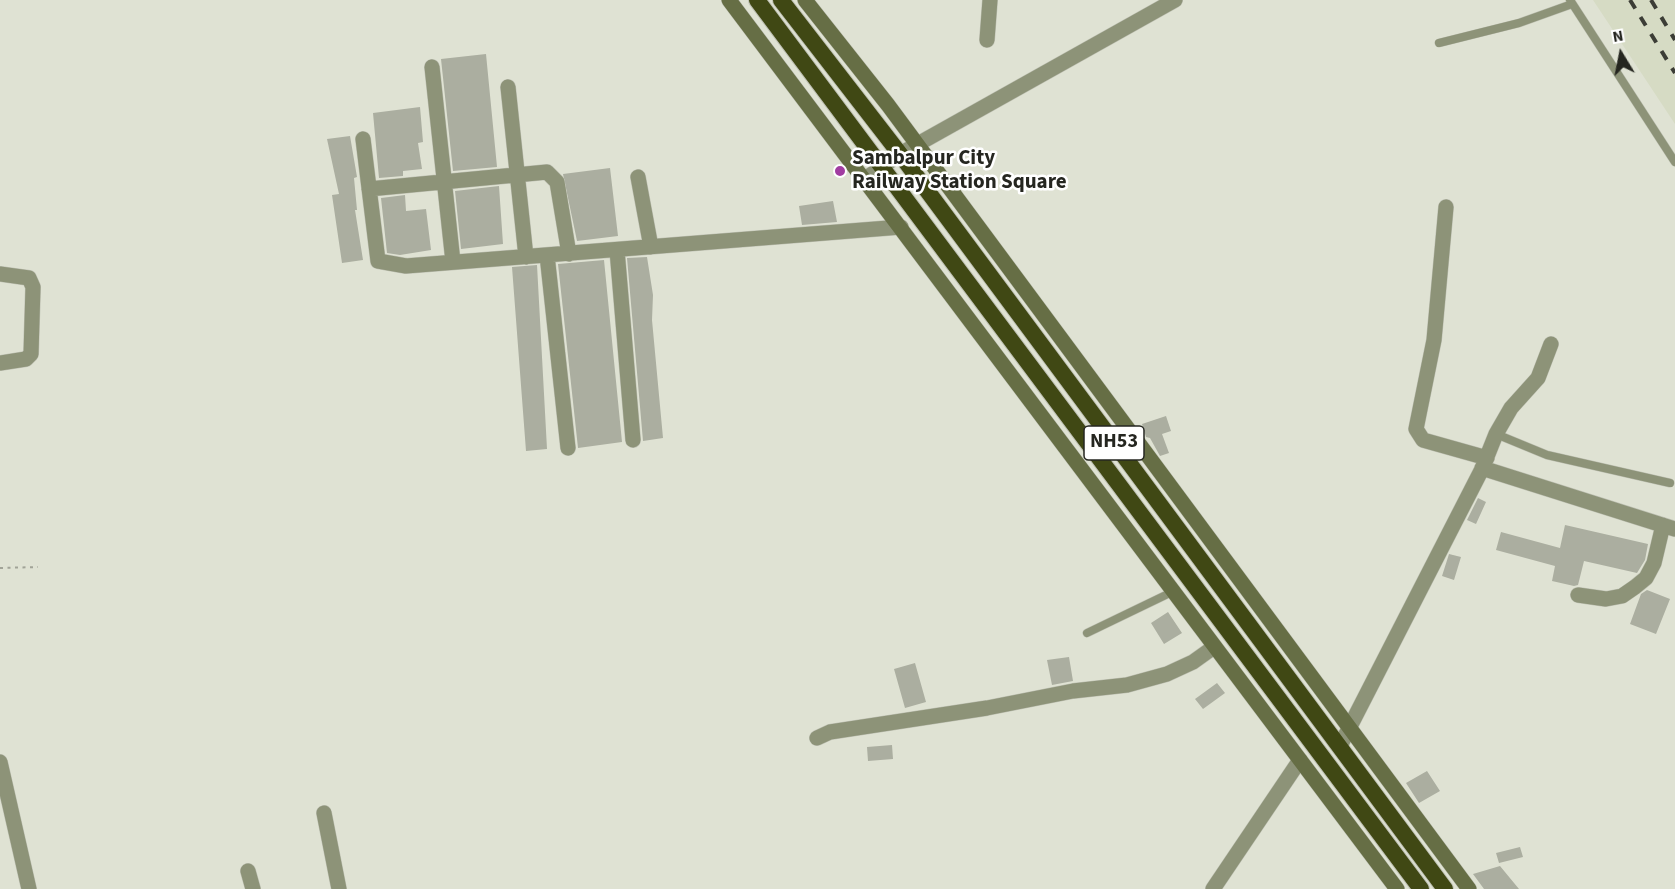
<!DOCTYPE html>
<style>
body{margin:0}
#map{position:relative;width:1675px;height:889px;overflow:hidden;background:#dfe2d3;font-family:"Source Sans 3",sans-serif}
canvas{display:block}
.north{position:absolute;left:1591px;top:24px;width:60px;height:60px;-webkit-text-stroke:4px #fff;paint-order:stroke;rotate:350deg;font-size:16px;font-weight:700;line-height:24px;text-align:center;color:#252620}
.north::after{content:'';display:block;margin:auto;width:21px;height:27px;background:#252620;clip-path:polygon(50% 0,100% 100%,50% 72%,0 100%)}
</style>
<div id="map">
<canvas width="1675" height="889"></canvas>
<div class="north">N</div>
</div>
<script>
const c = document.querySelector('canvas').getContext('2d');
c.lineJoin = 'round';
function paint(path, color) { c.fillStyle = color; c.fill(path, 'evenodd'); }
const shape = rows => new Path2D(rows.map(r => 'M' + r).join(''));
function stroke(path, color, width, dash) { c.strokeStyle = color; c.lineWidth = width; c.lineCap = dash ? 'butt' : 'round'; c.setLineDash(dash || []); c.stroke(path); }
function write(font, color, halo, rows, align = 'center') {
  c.font = font + ' "Source Sans 3",sans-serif'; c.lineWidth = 5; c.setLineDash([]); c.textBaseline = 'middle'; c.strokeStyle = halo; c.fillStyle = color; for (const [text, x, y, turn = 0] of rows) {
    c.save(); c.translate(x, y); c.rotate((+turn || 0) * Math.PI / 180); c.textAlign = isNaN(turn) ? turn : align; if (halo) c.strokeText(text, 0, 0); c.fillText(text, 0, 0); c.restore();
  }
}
paint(shape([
 [1593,0,1675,0,1675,124]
]), '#d6dbc4');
paint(shape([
 [486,54,497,167,453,171,441,59],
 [420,107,423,142,418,143,422,169,403,171,403,176,379,178,373,113],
 [350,136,357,177,354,178,357,210,355,210,363,260,342,263,332,195,339,194,327,139],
 [610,168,618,236,577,241,563,174],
 [499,186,503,244,461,249,455,191],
 [405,195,406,211,426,209,431,250,400,255,387,253,381,198],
 [833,201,837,222,802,225,799,206],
 [647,257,653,295,652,320,663,438,643,441,627,258],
 [604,260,622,442,578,448,558,264],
 [537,265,547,449,526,451,512,267],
 [1166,416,1171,431,1162,434,1169,453,1160,456,1150,438,1146,437,1142,424],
 [1478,498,1486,502,1476,524,1467,520],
 [1565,525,1648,544,1645,560,1637,573,1584,561,1578,585,1574,586,1552,581,1555,566,1496,550,1501,532,1560,548],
 [1449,554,1461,557,1454,580,1442,576],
 [1647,590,1670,599,1656,634,1630,624,1641,594],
 [1168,612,1182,633,1164,644,1151,623],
 [1069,657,1073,681,1052,685,1047,660],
 [915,663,926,702,905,708,894,669],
 [1217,683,1225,693,1203,709,1195,699],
 [892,745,893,759,868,761,867,747],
 [1427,771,1440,791,1419,803,1406,783],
 [1520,847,1523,857,1499,863,1496,853],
 [1500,866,1519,889,1484,889,1473,874]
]), '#abaea0');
const service = shape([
 [1570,0,1675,162],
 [1439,43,1519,23,1572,4],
 [1496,434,1547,455,1670,483],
 [1087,633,1172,592]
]);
const minor = shape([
 [987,40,990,0],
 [432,67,453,262],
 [508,87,526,257],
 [363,139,378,261,406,266,901,227],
 [638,177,651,247],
 [865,179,900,154,1175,0],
 [369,189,547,172,557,182,569,254],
 [1446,207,1434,340,1416,429,1423,440,1487,458],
 [617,250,633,440],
 [547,255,568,448],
 [0,274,29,278,33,287,31,354,26,359,0,363],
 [1482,468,1675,529],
 [1578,595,1606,599,1622,596,1635,587,1646,578,1654,563,1663,525],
 [817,738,830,732,987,708,1073,691,1127,685,1167,674,1193,662,1214,647],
 [1340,746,1482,469,1496,434,1511,408,1538,378,1551,344],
 [0,762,29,889],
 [324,813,339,889],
 [248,871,253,889],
 [1213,889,1300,760]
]);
const secondary = shape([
 [729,0,1397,889],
 [805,0,888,105,1469,889]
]);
const trunk = shape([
 [757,0,1421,889],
 [781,0,900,154,1445,889]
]);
stroke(service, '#bec0b3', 9);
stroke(minor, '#bec0b3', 16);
stroke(secondary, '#bec0b3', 16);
stroke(trunk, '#bec0b3', 18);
stroke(shape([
 [0,568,38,567]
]), '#a1a397', 2, [3, 4.5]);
stroke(service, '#8d9378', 8);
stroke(minor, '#8d9378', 15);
stroke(secondary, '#666e45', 15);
stroke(trunk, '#404814', 16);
stroke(shape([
 [1630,0,1675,73],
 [1651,0,1675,40]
]), '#3c3d36', 4, [10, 10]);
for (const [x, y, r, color] of [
 [840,171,6,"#a13ca1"]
]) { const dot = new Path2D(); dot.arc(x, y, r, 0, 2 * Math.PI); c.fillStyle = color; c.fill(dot); stroke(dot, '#fff', 2); }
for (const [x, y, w] of [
 [1114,443,60]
]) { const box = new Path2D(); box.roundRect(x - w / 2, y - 17, w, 34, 4.5); c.fillStyle = '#fff'; c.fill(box); stroke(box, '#252620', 1.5); }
write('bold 20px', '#252620', null, [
 ["NH53",1114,443]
]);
write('bold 21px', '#252620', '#fff', [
 ["Sambalpur City",852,159],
 ["Railway Station Square",852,183]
], 'left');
</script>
